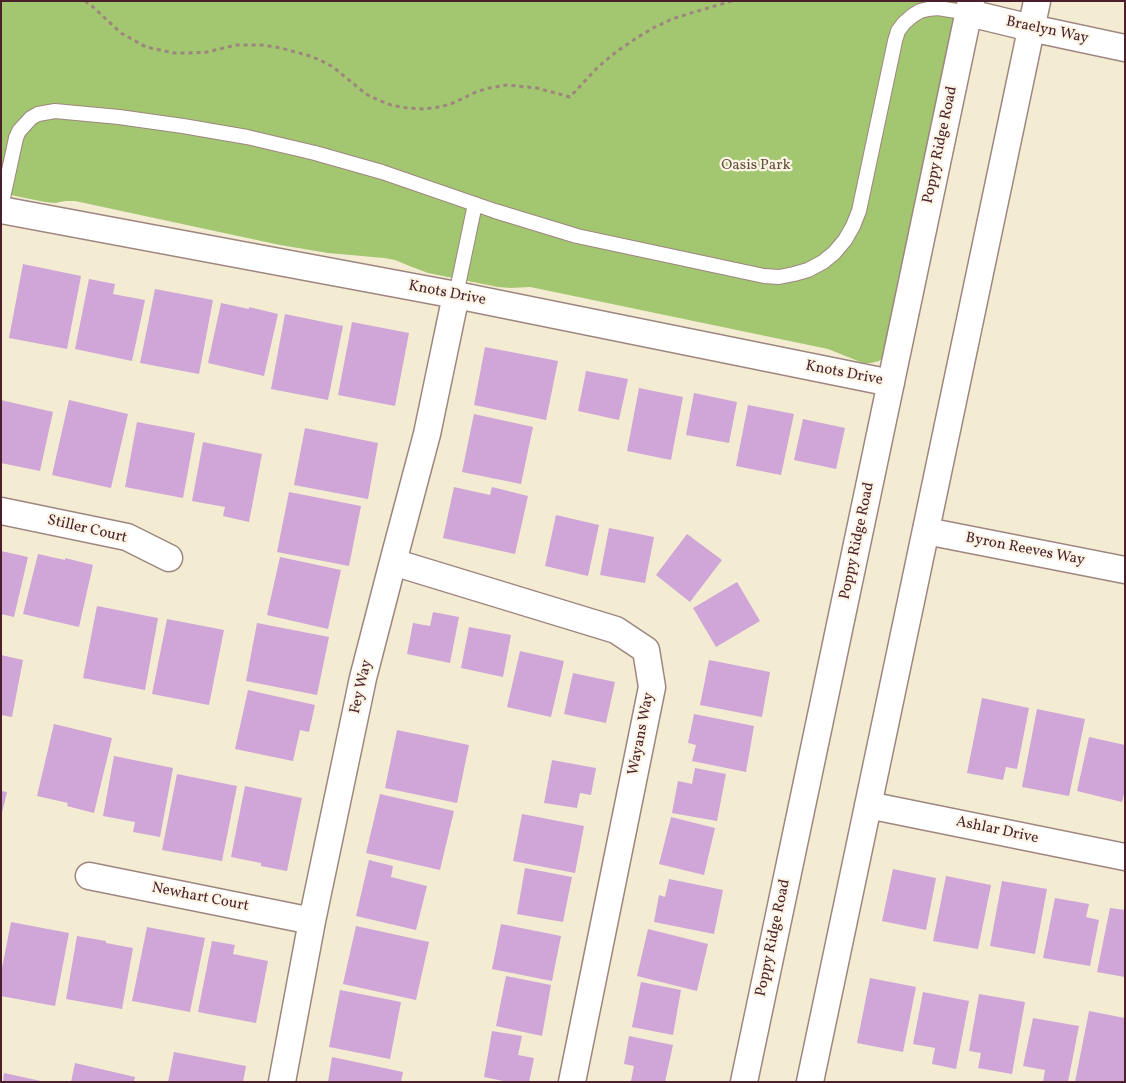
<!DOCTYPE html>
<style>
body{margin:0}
#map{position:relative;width:1126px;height:1083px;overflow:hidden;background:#f3ecd3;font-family:Vollkorn,serif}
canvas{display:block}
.frame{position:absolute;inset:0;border:2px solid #4a1f2b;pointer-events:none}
</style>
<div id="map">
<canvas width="1126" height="1083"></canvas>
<div class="frame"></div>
</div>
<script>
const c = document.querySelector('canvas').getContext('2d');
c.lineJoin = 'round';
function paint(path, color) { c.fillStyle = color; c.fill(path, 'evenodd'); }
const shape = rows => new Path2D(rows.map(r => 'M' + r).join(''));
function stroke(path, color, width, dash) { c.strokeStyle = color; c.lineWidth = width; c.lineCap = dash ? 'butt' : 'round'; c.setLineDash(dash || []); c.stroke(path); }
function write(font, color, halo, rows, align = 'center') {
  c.font = font + ' Vollkorn,serif'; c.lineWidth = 4.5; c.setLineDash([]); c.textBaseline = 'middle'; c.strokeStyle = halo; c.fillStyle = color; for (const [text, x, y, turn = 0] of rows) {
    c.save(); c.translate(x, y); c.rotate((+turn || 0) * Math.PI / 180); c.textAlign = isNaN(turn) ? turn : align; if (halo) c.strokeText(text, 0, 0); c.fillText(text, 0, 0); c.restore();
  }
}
paint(shape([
 [1,1,959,1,885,357,879,361,871,363,863,363,828,349,540,289,530,287,510,288,498,287,428,273,412,267,395,260,384,258,328,253,280,245,75,201,65,201,55,203,45,202,1,193]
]), '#a3c670');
paint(shape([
 [23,264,81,276,67,349,9,338],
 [89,279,115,284,113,294,145,300,132,361,75,349],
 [155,289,213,300,199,374,140,363],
 [221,303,249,309,249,307,278,314,264,376,208,363],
 [285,314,343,326,328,400,271,389],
 [352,322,409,333,395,406,338,395],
 [485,347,558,361,546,420,474,405],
 [586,371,628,379,619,420,578,411],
 [639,388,683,397,671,460,627,451],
 [694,393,737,402,729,443,686,435],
 [1,400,53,412,40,471,1,463],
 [69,400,128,414,111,488,52,475],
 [748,405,794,414,781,475,736,466],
 [474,414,533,427,521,484,462,472],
 [803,419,845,428,836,469,794,460],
 [137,422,195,433,183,498,125,487],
 [305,428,378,443,368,499,294,485],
 [203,442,262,454,249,522,223,516,225,507,192,501],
 [454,487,490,495,492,487,528,496,515,554,443,538],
 [289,492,361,506,349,566,277,552],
 [556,515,599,525,588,576,545,566],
 [609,528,654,537,645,583,600,575],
 [687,534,722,560,690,602,656,575],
 [1,551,28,557,14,617,1,614],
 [38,554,65,560,65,558,93,565,79,627,23,614],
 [280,557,341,570,328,629,267,615],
 [737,582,760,621,716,647,693,608],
 [97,606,158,618,145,690,83,678],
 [433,612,459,617,450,663,407,654,413,623,430,626],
 [167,619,224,630,209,705,152,694],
 [257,623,329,637,317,695,246,681],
 [469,627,511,635,503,677,461,668],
 [520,651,564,661,551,717,507,707],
 [1,655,23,660,12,717,1,715],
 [709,660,770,672,762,717,700,705],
 [573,673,615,682,606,723,564,714],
 [248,690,315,705,309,732,300,730,293,761,235,749],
 [982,698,1029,708,1017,769,1006,767,1003,780,967,773],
 [1037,709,1085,719,1069,796,1022,787],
 [694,714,754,726,746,772,692,761,696,745,688,743],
 [54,724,112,738,94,813,67,806,68,803,37,796],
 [397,730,469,745,457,803,385,788],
 [1089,737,1125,745,1125,790,1122,802,1077,791],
 [114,756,173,768,160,837,133,832,135,822,103,816],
 [552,760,596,768,591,795,580,793,577,808,544,803],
 [695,768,726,774,717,821,672,813,678,781,692,784],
 [177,774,237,786,222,861,162,850],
 [245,786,302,798,287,871,261,866,261,863,231,857],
 [1,791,7,792,2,813,1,813],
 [380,794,454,811,440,870,366,853],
 [522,814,584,826,575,873,513,861],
 [671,817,715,828,704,875,659,864],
 [369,860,393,866,391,877,427,886,416,930,356,916],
 [525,868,572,877,563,922,517,914],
 [893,869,936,878,926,930,882,921],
 [946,876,991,885,978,949,933,941],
 [669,879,723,890,714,934,654,922,659,895,665,897],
 [1002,881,1047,889,1035,954,990,946],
 [1055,898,1089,904,1086,917,1099,920,1090,966,1043,958],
 [1110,908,1125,910,1125,977,1097,972],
 [11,922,69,933,55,1006,1,996,1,973],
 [501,924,561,936,552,981,492,969],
 [356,926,429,942,416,1000,343,984],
 [147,927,205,938,190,1012,132,1001],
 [648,929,708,944,697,991,637,976],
 [77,936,106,941,106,943,133,948,122,1009,66,999],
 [212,941,235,945,233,954,268,961,256,1023,198,1012],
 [506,976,551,985,542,1036,496,1026],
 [870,978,916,987,903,1052,857,1043],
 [641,982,681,990,673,1035,632,1027],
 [340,990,401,1002,390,1059,329,1047],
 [923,992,969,1001,956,1069,932,1064,935,1048,913,1044],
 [979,994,1025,1002,1012,1074,978,1068,981,1053,969,1051],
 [1089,1011,1125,1018,1125,1076,1124,1082,1075,1082],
 [1033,1018,1079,1026,1068,1082,1043,1082,1045,1070,1023,1066],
 [492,1031,522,1036,518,1055,534,1058,529,1082,508,1082,484,1077],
 [629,1036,673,1045,665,1082,631,1081,634,1066,624,1064],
 [174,1052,246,1066,243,1082,168,1082],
 [332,1057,403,1072,401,1082,328,1082],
 [75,1063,135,1077,134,1082,71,1082],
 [4,1073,41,1081,40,1082,3,1082]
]), '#cfa6d7');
const lane = shape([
 [1,207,16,138,19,131,31,118,38,114,55,111,119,117,183,126,247,137,315,153,382,172,495,211,577,236,764,276,779,277,794,274,808,270,823,262,834,253,845,240,853,226,859,211,895,41,898,31,904,23,912,16,920,11,928,9,938,8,969,13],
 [456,295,475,204]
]);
const street = shape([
 [969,13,1031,28,1125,48],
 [1,210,456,295,891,383],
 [1,511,127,537,169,558],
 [926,531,1125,570],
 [393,562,616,630,646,650,652,687,572,1082],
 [868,805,1125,857],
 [89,876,312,921],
 [282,1082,312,921,363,678,393,562,427,434,456,295],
 [744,1082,971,1],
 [810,1082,1037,1]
]);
stroke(lane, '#9e867f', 16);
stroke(street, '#9e867f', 29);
stroke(shape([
 [85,1,92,6,121,33,146,47,174,53,190,53,207,52,236,45,262,45,281,48,310,56,320,60,333,67,366,94,378,100,391,105,407,108,424,109,440,107,453,103,476,92,489,88,507,85,537,88,570,97,598,67,616,52,635,39,653,28,672,19,694,12,732,1]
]), '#9e867f', 3, [4, 4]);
stroke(lane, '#fff', 14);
stroke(street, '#fff', 26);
write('15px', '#4a1f2b', '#fcf5e5', [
 ["Braelyn Way",1047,31,12],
 ["Poppy Ridge Road",941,145,-78],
 ["Knots Drive",447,294,11],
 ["Knots Drive",844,374,11],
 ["Stiller Court",87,530,13],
 ["Poppy Ridge Road",858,541,-78],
 ["Byron Reeves Way",1025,550,11],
 ["Fey Way",362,687,-77],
 ["Wayans Way",642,734,-79],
 ["Ashlar Drive",997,831,12],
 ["Newhart Court",200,898,11],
 ["Poppy Ridge Road",774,938,-78]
]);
write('15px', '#655140', '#fcf5e5', [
 ["Oasis Park",756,166]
]);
</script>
